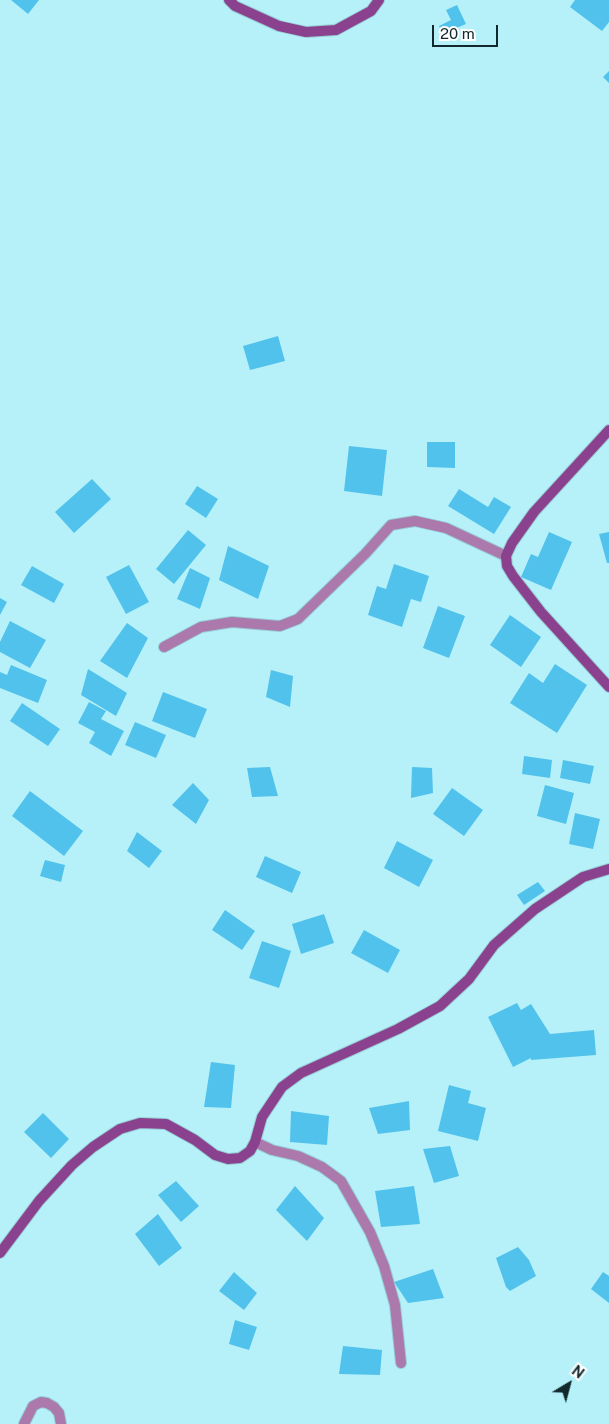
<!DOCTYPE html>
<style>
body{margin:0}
#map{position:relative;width:609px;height:1424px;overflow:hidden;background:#b6f1f9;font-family:"Public Sans",sans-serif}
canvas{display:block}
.north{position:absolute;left:544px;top:1359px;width:50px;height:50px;-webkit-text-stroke:4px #fff;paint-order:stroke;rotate:37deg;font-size:14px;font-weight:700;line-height:20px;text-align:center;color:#11292c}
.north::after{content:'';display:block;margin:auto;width:18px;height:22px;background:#11292c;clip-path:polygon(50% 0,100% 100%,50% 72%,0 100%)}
.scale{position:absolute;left:432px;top:25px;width:66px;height:22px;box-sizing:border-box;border:2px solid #11292c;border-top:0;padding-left:6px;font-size:15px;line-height:18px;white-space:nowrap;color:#11292c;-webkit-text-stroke:4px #fff;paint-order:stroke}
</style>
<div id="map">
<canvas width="609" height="1424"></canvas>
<div class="north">N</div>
<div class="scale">20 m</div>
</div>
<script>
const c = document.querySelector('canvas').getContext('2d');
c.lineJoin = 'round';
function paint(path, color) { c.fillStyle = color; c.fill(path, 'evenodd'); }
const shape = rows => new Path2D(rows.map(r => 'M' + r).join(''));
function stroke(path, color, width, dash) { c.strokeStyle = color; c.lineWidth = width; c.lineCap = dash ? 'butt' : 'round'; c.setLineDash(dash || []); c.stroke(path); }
paint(shape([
 [11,0,39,0,28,14],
 [575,0,609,0,609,22,602,31,570,7],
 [457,5,466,24,442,34,439,26,451,20,446,10],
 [609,71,609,83,603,77],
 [278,336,285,361,250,370,243,346],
 [427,442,455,442,455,468,427,467],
 [349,446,387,450,382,496,344,491],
 [92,479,111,499,74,533,55,512],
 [197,486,218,499,206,518,185,504],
 [459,489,488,507,494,497,511,507,494,534,448,506],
 [188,530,206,545,174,584,156,569],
 [549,532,572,542,551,590,521,577,531,554,538,557],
 [609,532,609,563,607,563,599,534],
 [228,546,269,566,258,599,219,580],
 [394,564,429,576,421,602,411,599,402,627,368,615,377,586,386,589],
 [129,565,149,602,126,614,106,577],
 [32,566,64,584,54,603,21,585],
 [190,568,210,578,200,609,177,599],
 [0,598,7,602,0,615],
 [438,606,465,616,449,658,423,648],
 [510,615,541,637,521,667,490,645],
 [10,621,46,640,30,668,0,652,0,642],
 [127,623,148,638,127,678,100,661],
 [555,664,587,685,557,733,510,703,529,673,543,683],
 [11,665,47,680,38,703,0,688,0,672,7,675],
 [88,669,127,693,116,716,81,695],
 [271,670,293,676,290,707,266,697],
 [163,692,207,709,195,738,152,721],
 [89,702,106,711,101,719,124,731,111,756,89,743,95,732,78,723],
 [22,703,60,729,48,746,10,721],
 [135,722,166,735,156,758,125,745],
 [524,756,552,760,550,778,522,774],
 [563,760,594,766,590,784,560,778],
 [270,767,278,796,252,797,247,768],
 [412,767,432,768,433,793,411,798],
 [193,783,209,800,196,824,172,805],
 [545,785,574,793,566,824,537,816],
 [452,788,483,810,464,836,433,814],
 [30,791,83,831,64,856,12,816],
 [575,813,600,819,593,849,569,844],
 [137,832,162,851,149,868,127,851],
 [397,841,433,860,419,887,384,868],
 [265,856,301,872,292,893,256,877],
 [45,860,65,865,61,882,40,876],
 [538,882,545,891,524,905,517,895],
 [225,910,255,931,242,950,212,930],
 [324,914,334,943,301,954,292,924],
 [364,930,400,950,388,973,351,953],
 [262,941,291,951,279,988,249,978],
 [517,1003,521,1010,531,1004,550,1034,594,1030,596,1055,531,1060,531,1058,513,1067,488,1017],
 [211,1062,235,1065,231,1108,204,1107],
 [449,1085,471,1091,468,1103,486,1108,478,1141,438,1131],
 [409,1101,410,1130,378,1134,369,1108],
 [291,1111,329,1116,327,1145,290,1142],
 [43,1113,69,1139,51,1158,24,1132],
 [450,1146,459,1176,434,1183,423,1149],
 [176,1181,199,1206,181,1222,158,1195],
 [295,1186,324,1218,307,1241,276,1210],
 [414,1186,420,1224,381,1227,375,1191],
 [158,1214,182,1248,159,1266,135,1234],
 [518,1247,529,1260,536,1276,510,1291,506,1287,496,1258],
 [433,1269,444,1298,408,1303,394,1282],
 [234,1272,257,1293,244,1310,219,1291],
 [603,1272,609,1276,609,1303,591,1289],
 [235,1320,257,1327,249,1350,229,1344],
 [343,1346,382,1350,380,1375,339,1374]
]), '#51c2ec');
const street = shape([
 [164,647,201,627,232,622,280,626,298,619,365,554,391,525,415,521,446,528,506,556],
 [255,1142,272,1150,298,1156,322,1167,341,1181,370,1232,384,1266,395,1305,401,1363],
 [24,1424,33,1406,41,1402,47,1403,54,1407,59,1413,61,1424]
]);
const secondary = shape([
 [229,0,235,6,279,26,306,32,336,30,371,11,379,0],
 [609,430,534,512,512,543,506,556,507,566,513,576,541,612,609,687],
 [0,1253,39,1201,72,1165,93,1147,120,1129,140,1123,166,1124,195,1140,215,1155,228,1159,240,1158,250,1151,255,1142,262,1117,282,1087,301,1073,398,1029,440,1006,469,979,494,945,535,909,583,877,609,869]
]);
stroke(street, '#98cdd4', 12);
stroke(secondary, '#98cdd4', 12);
stroke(street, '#ab79ac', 10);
stroke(secondary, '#8b428e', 10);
</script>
